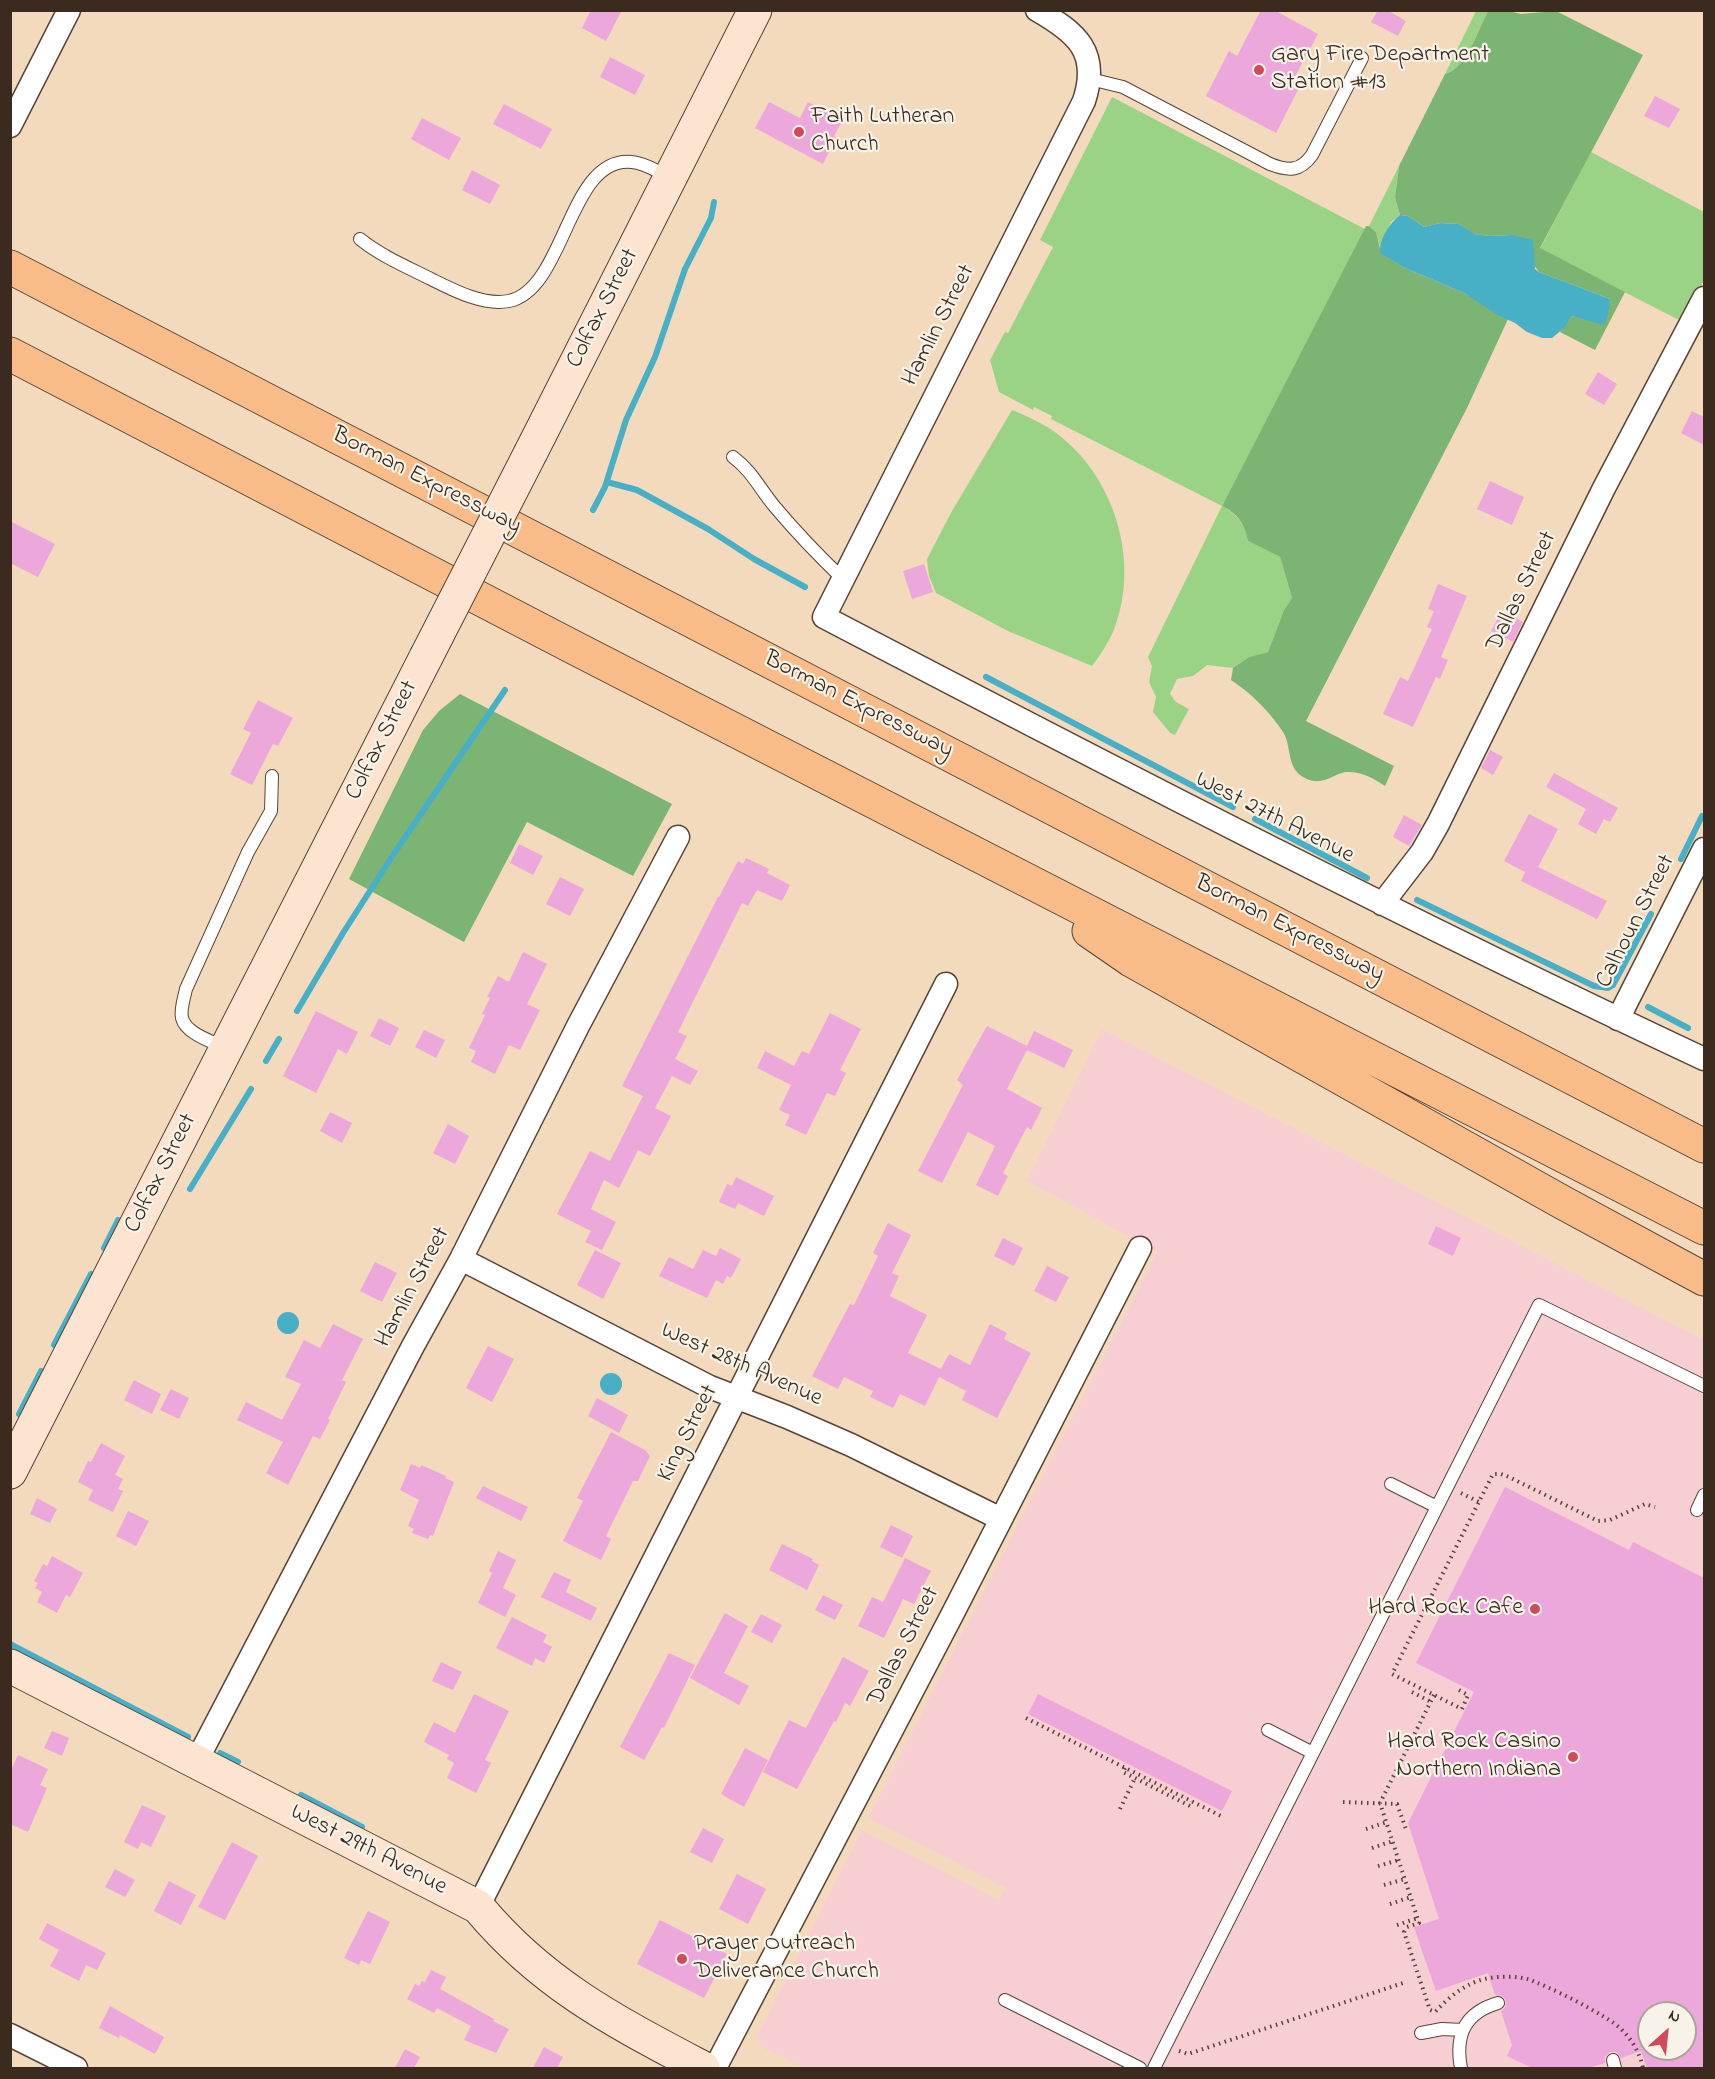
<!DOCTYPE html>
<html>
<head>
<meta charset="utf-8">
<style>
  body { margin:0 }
  #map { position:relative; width:1715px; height:2079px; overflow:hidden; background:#f4dabd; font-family:"Indie Flower",sans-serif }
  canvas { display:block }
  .frame { position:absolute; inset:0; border:12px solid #3b2a1e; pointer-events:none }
  .north { position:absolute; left:1637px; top:2001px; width:60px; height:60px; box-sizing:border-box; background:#f7f3e8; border:2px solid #aca397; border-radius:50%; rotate:27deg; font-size:16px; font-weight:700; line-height:24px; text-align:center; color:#3b2a1e }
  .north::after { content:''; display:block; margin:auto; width:21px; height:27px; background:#d1495b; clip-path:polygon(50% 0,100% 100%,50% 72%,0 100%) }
</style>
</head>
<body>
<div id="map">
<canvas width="1715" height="2079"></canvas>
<div class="frame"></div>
<div class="north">N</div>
</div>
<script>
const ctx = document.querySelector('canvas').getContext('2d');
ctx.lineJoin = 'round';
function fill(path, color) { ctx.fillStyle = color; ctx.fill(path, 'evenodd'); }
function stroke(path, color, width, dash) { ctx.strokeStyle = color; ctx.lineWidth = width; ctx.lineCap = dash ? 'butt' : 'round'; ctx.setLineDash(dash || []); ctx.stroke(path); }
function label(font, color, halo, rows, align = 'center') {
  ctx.font = font + ' "Indie Flower",sans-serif'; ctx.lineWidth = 4.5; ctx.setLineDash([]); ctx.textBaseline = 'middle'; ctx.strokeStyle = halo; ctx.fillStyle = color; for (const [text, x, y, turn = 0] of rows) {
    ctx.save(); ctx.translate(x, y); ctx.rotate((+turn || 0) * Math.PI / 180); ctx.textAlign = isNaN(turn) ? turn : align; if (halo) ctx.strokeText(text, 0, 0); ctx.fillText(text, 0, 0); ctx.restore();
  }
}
fill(new Path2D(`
  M 1102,1029 L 1704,1340 L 1704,2068 L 804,2068 L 761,2047 L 757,2036 L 862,1830 L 999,1900 L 1005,1888 L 868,1818 L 1157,1252 L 1027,1181 ZM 1649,2013 L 1685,2013 L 1685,2049 L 1649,2049 Z`), '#f7cfd3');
fill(new Path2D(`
  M 1476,11 L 1488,11 C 1478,30 1466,69 1445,74 Z
  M 1112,97 L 1365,229 L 1222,506 C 1238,516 1244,522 1248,541 L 1280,557 L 1292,598 L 1284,610 L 1268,652 L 1249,657 L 1233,668 L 1207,665 L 1193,676 L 1177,679 L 1170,694 L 1176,702 L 1189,709 L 1175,735 L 1170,733 L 1153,712 L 1156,697 L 1149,682 L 1152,666 L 1148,657 L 1222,506 L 1051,419 L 1052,416 L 1034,407 L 1033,410 L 999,392 L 990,360 L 1005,332 L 1008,333 L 1053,247 L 1040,240 Z
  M 1591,152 L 1704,212 L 1704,280 L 1683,322 L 1540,249 Z
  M 1399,166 L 1395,197 L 1400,215 L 1391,222 L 1380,247 L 1376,232 L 1369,226 Z
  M 1012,410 C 1025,415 1037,421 1049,428 C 1112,469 1141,557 1115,627 C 1109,642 1101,654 1092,666 L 1008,631 L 936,593 L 929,576 L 927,559 L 952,511 Z`), '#9bd386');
fill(new Path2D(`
  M 1488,11 L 1509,11 L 1521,14 L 1556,11 L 1643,55 L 1540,248 L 1625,292 L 1595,350 L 1560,332 L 1572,316 L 1592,320 L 1610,299 L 1539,272 L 1511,235 L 1490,236 L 1473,234 L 1459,224 L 1440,223 L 1424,227 L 1408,216 L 1400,215 L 1395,197 L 1399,166 L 1445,74 C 1466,69 1478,30 1488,11 Z
  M 1366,226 L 1369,226 L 1376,232 L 1381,253 L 1405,268 L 1464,293 L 1508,319 L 1467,408 L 1306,721 L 1394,766 L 1385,786 C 1373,778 1361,771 1346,772 C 1332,774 1322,788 1303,777 C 1286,767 1292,746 1283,732 C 1269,711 1252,694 1231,680 L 1233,668 L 1249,657 L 1268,652 L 1284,610 L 1292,598 L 1280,557 L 1248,541 C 1244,523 1239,515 1222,506 Z
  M 460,694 L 672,804 L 633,876 L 527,822 L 464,942 L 349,879 L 423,730 L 439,711 Z`), '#7cb573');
fill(new Path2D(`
  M 1400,215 L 1408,216 L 1424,227 L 1440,223 L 1459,224 L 1474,234 L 1490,236 L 1511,235 L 1533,240 L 1535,269 L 1539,272 L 1610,299 L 1608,315 L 1604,325 L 1572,316 L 1564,328 L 1552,338 L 1542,338 L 1527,332 L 1515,323 L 1498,315 L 1464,293 L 1405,268 L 1380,253 C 1379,239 1390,223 1400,215 Z
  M277 1323a11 11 0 1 1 22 0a11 11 0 1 1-22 0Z
  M600 1384a11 11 0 1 1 22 0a11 11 0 1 1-22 0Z`), '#47b0c6');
stroke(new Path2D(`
  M 607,482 L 637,490 L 708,529 L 754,559 L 805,587
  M 593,510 L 605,487 L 626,420 L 655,357 L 685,269 L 711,218 L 714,202
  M 986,677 L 1233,807
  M 1255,819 L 1367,878
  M 1681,859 L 1702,816
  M 1417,900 L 1594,986 L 1608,988 L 1613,985 L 1651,914
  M 1648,1007 L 1688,1028
  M 297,1011 L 343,933 L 393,855 L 505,690
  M 266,1061 L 279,1039
  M 190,1189 L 251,1089
  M 104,1248 L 118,1220
  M 54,1345 L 91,1274
  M 19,1414 L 41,1371
  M 10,1644 L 188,1737
  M 220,1753 L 238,1762
  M 301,1795 L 362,1827`), '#47b0c6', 6);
fill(new Path2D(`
  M 591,10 L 622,10 L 606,41 L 582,28 Z
  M 1261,10 L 1274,10 L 1318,34 L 1291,84 L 1299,88 L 1276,133 L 1206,96 L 1229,51 L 1237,56 Z
  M 1378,10 L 1387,10 L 1406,21 L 1398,36 L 1371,22 Z
  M 610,57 L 645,75 L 635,95 L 600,77 Z
  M 1655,96 L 1680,109 L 1669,128 L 1644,116 Z
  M 769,102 L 800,118 L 808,102 L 843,120 L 834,136 L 836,138 L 823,164 L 755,128 Z
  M 504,104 L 552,129 L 541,149 L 493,124 Z
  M 422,118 L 461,138 L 449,160 L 411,139 Z
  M 472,170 L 500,185 L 490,204 L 462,190 Z
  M 1598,372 L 1617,384 L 1604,405 L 1585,394 Z
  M 1692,411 L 1704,417 L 1704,445 L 1681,433 Z
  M 1490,481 L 1524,497 L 1512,525 L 1477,509 Z
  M 10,521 L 55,544 L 38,577 L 10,563 Z
  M 924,564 L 933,592 L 912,599 L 903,571 Z
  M 1438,584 L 1467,596 L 1441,657 L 1448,660 L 1440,679 L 1436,677 L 1413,727 L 1383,714 L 1400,677 L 1408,681 L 1432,629 L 1427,627 L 1434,611 L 1428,609 Z
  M 1502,611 L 1523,622 L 1513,642 L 1491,631 Z
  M 258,700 L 293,718 L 278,746 L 273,744 L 252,785 L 230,774 L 251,733 L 243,729 Z
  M 1490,750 L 1503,757 L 1493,775 L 1481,768 Z
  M 1554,773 L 1618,808 L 1610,822 L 1604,819 L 1596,834 L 1578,824 L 1586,809 L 1546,787 Z
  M 1529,814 L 1558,829 L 1538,867 L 1607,901 L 1597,919 L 1521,881 L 1525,872 L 1504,861 Z
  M 1404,815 L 1422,825 L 1409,846 L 1393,837 Z
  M 519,844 L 543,856 L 533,875 L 510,863 Z
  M 746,858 L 769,869 L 767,873 L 790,885 L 782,901 L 757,890 L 748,906 L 742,903 L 678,1032 L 687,1036 L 675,1059 L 698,1071 L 690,1085 L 672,1076 L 655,1108 L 671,1116 L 650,1156 L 638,1150 L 619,1188 L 604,1180 L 591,1209 L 616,1222 L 602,1250 L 585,1242 L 591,1231 L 557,1214 L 590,1151 L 610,1161 L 643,1096 L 622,1086 L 718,897 L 719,897 L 738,861 L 743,864 Z
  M 560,877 L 584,889 L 570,916 L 546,904 Z
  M 523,952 L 547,964 L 527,1004 L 540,1010 L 520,1050 L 509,1045 L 495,1074 L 471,1062 L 476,1051 L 469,1048 L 485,1015 L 482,1014 L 490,998 L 487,997 L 498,976 L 509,982 Z
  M 316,1011 L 358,1032 L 347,1054 L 338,1049 L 316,1093 L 283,1076 Z
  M 830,1013 L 861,1029 L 840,1070 L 846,1073 L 835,1096 L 827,1093 L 806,1135 L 785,1125 L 790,1115 L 779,1110 L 791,1085 L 757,1068 L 765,1051 L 794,1066 L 802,1051 L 809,1054 Z
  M 379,1018 L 399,1028 L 390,1046 L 370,1036 Z
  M 987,1026 L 1027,1046 L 1034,1031 L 1073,1050 L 1064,1068 L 1027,1050 L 1007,1089 L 1042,1108 L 1031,1130 L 1027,1127 L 1003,1173 L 1008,1176 L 998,1196 L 976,1185 L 995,1146 L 968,1132 L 942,1183 L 918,1171 L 963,1085 L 957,1080 Z
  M 424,1030 L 445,1040 L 436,1058 L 415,1047 Z
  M 330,1112 L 352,1123 L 342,1143 L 320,1131 Z
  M 448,1124 L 469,1136 L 455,1164 L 433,1153 Z
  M 736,1177 L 774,1196 L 764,1216 L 738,1203 L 735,1209 L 719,1202 L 727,1184 L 732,1186 Z
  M 888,1223 L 911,1235 L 892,1273 L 899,1276 L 890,1296 L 927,1315 L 908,1353 L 941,1369 L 949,1354 L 970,1365 L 990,1324 L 1007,1333 L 1004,1339 L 1031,1353 L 997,1418 L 962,1400 L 966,1391 L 939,1377 L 925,1406 L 900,1394 L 893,1408 L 870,1397 L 873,1391 L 844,1377 L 838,1389 L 812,1376 L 850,1304 L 854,1305 L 878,1256 L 873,1253 Z
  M 1436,1226 L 1461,1238 L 1453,1256 L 1428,1244 Z
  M 1003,1238 L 1023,1248 L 1014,1266 L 994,1256 Z
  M 720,1248 L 741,1259 L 731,1278 L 727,1276 L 723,1284 L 716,1280 L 707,1298 L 659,1276 L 669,1257 L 693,1269 L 703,1250 L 716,1256 Z
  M 595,1250 L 621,1263 L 603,1299 L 577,1285 Z
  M 375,1262 L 397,1273 L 382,1302 L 360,1291 Z
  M 1047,1266 L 1069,1277 L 1056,1302 L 1034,1291 Z
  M 333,1324 L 363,1339 L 342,1380 L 346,1382 L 328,1419 L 330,1420 L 320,1439 L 313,1436 L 288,1485 L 266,1473 L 283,1442 L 237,1420 L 246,1402 L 282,1420 L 301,1384 L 285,1377 L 304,1340 L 320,1348 Z
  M 488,1346 L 514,1359 L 492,1402 L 466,1388 Z
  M 134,1380 L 161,1394 L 152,1414 L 124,1400 Z
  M 171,1389 L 189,1398 L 179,1419 L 160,1410 Z
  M 597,1398 L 628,1415 L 619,1433 L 588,1416 Z
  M 611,1432 L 645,1450 L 650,1456 L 638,1481 L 633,1481 L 606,1536 L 611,1539 L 601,1560 L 563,1541 L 583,1501 L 577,1498 Z
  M 101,1443 L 125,1456 L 115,1475 L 123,1479 L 118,1489 L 123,1491 L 113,1512 L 88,1500 L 93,1490 L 78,1482 L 88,1461 L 91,1462 Z
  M 411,1464 L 420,1468 L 421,1465 L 446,1476 L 445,1478 L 454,1482 L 433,1536 L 430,1535 L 428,1539 L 412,1533 L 414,1529 L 408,1526 L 419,1500 L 400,1490 Z
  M 483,1486 L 528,1507 L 521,1521 L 476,1498 Z
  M 1505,1487 L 1629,1550 L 1633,1542 L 1704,1578 L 1704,2068 L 1647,2068 L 1641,2051 L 1621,2058 L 1616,2052 L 1610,2052 L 1605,2057 L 1605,2063 L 1588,2068 L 1532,2068 L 1507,2056 L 1512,2045 L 1501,2011 L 1505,2008 L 1506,2001 L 1503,1996 L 1495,1995 L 1488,1973 L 1436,1991 L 1422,1951 L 1414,1927 L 1439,1919 L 1408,1823 L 1474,1692 L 1416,1663 ZM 1649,2013 L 1685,2013 L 1685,2049 L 1648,2049 Z
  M 37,1498 L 57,1509 L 50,1523 L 30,1514 Z
  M 128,1511 L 149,1521 L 136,1546 L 116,1536 Z
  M 891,1525 L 913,1536 L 902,1558 L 880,1547 Z
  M 782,1544 L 813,1559 L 812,1561 L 819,1565 L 807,1590 L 769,1570 Z
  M 498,1551 L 516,1560 L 503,1588 L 516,1595 L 505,1617 L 478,1603 L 492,1573 L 489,1571 Z
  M 52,1556 L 83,1573 L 70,1597 L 66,1595 L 57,1613 L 37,1602 L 42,1592 L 35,1588 L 38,1583 L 34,1581 L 43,1564 L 47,1566 Z
  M 905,1558 L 931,1571 L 914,1604 L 903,1599 L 884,1638 L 858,1626 L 872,1597 L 883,1602 Z
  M 554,1572 L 571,1580 L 566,1592 L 597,1608 L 591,1621 L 541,1597 Z
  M 823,1595 L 843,1605 L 835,1620 L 815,1610 Z
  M 725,1613 L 748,1626 L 724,1673 L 749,1686 L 739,1705 L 690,1678 Z
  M 761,1614 L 782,1625 L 772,1643 L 751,1632 Z
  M 512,1617 L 547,1635 L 543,1642 L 552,1647 L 544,1663 L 535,1658 L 532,1666 L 496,1648 Z
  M 669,1653 L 695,1665 L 664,1728 L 662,1727 L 644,1760 L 620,1747 Z
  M 843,1657 L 869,1671 L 850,1706 L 845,1703 L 836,1722 L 834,1721 L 797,1789 L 763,1772 L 789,1720 L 806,1728 Z
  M 441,1662 L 462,1672 L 453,1690 L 432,1681 Z
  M 474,1694 L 509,1711 L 485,1760 L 491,1763 L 476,1793 L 447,1778 L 454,1763 L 447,1759 L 449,1755 L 424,1742 L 434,1722 L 455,1733 Z
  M 1038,1694 L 1232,1791 L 1222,1811 L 1028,1714 Z
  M 52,1731 L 69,1738 L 62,1756 L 44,1748 Z
  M 745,1748 L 768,1760 L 744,1807 L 721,1794 Z
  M 18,1755 L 48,1769 L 40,1785 L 47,1788 L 28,1832 L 10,1824 L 10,1772 Z
  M 142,1805 L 166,1816 L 151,1847 L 141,1842 L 138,1849 L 124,1842 Z
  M 703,1828 L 724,1839 L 712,1863 L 690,1852 Z
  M 232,1842 L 258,1856 L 225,1920 L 198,1907 Z
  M 115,1869 L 135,1880 L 125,1897 L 105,1887 Z
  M 737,1874 L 766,1889 L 748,1924 L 719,1909 Z
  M 169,1881 L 196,1895 L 181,1925 L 154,1911 Z
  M 368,1911 L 390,1922 L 370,1964 L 361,1960 L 359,1965 L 344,1958 Z
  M 660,1920 L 727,1954 L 704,1998 L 637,1964 Z
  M 47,1923 L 106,1953 L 97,1970 L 86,1965 L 79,1981 L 50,1966 L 59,1950 L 39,1939 Z
  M 431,1970 L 446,1977 L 440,1989 L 494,2019 L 493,2021 L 509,2029 L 496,2053 L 464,2040 L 471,2026 L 437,2008 L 434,2013 L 407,1999 L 415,1984 L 419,1986 L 422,1981 L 425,1982 Z
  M 110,2006 L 164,2037 L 155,2054 L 120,2035 L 119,2038 L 99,2028 Z
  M 544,2047 L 563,2057 L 557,2068 L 533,2068 Z
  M 405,2049 L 420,2057 L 414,2068 L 395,2068 Z`), '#eca7db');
const lane = new Path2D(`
  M 1090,79 L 1123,87 L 1270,164 C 1288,171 1300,172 1312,155 L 1362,58
  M 360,239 C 381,256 407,267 431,279 C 453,290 483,306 509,301 C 566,289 568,155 632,162 C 645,163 658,172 670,177
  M 733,457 C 753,472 759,488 775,507 C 796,532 819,556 843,579
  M 225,1048 C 212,1041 186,1034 182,1018 C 180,1010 184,998 186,989 L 248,852 L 271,811 L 272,776
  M 1391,1484 L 1437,1507
  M 1697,1510 L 1704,1495
  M 1268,1730 L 1313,1753
  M 1005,2000 L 1140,2068
  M 1421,2033 L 1442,2029 L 1463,2030
  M 1613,2060 L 1615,2068
  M 1154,2068 L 1539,1305 L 1704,1386
  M 1461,2068 C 1455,2036 1464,2013 1498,2003`);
const street = new Path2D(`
  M 1037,10 C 1077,33 1100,52 1084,101 L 824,617 C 1115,769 1407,920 1704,1059
  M 10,126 L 69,10
  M 1382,904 L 1422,852 L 1438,824 L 1604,488 L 1704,298
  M 1618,1019 L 1704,849
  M 461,1259 L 710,1387 L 787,1417 L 851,1445 L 1001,1519
  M 196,1762 L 413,1346 L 461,1259 L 578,1026 L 678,837
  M 478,1907 L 946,984
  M 10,2035 L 76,2068
  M 715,2068 L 952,1615 L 1140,1248`);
const secondary = new Path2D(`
  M 531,452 L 755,10
  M 10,1472 L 426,657
  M 10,1666 L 478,1907 C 543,1985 616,2022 703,2068`);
const highway = new Path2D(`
  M 10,267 L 1704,1146
  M 10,354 L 571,646 L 1704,1228
  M 1089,931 L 1131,960 L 1560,1201 L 1704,1279`);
stroke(lane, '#574436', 14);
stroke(street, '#574436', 25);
stroke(secondary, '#574436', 35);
stroke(highway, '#574436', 35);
stroke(new Path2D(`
  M 1461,1493 L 1479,1502
  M 1459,1690 L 1468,1695 L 1462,1709 L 1392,1674 L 1493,1474 L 1501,1474 L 1509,1477 L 1598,1521 L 1610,1520 L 1645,1504 L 1655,1507
  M 1412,1692 L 1431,1702
  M 1434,1695 L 1380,1803 L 1419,1923 L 1407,1927 L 1404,1932 L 1430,2010 L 1435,2012 C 1450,1996 1468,1981 1490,1978 C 1502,1976 1515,1976 1527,1979 C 1546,1985 1607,2015 1621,2029 C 1632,2040 1640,2053 1643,2068
  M 1026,1718 L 1223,1817
  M 1125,1768 L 1123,1772 L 1190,1806 L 1192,1802
  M 1343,1802 L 1397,1804 L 1407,1832
  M 1120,1809 L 1135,1778
  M 1366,1829 L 1387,1822
  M 1372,1848 L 1393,1841
  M 1378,1866 L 1399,1860
  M 1384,1885 L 1405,1879
  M 1390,1904 L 1411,1897
  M 1397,1925 L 1418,1918
  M 1179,2051 L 1188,2054 L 1403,1983`), '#574436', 4, [1.5, 4.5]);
stroke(lane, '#fff', 12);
stroke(street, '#fff', 22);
stroke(secondary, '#fde4d0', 33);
stroke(highway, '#f9bc89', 33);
const secondaryBridge = new Path2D(`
  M 426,657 L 531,452`);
stroke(secondaryBridge, '#574436', 35, []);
stroke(secondaryBridge, '#fde4d0', 33);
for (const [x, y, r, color] of [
  [1259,70,6,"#d1495b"],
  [799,132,6,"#d1495b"],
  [1535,1609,6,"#d1495b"],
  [1573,1757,6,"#d1495b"],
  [682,1959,6,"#d1495b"]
]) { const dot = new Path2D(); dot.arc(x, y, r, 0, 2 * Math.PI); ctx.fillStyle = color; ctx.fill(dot); stroke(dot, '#f7f3e8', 2); }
label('24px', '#3b2a1e', '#f7f3e8', [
  ["Gary Fire Department",1271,56],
  ["Station #13",1271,84],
  ["Faith Lutheran",811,118],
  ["Church",811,146],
  ["Hard Rock Cafe",1523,1609,"right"],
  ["Hard Rock Casino",1561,1743,"right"],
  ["Northern Indiana",1561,1771,"right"],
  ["Prayer Outreach",694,1945],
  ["Deliverance Church",694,1973]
], 'left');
label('24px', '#3b2a1e', '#f7f3e8', [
  ["Colfax Street",604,309,-63],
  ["Hamlin Street",940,326,-63],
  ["Borman Expressway",426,482,27],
  ["Dallas Street",1523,592,-64],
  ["Borman Expressway",858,706,27],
  ["Colfax Street",383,741,-63],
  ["West 27th Avenue",1274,819,27],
  ["Calhoun Street",1637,922,-63],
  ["Borman Expressway",1289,930,27],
  ["Colfax Street",162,1174,-63],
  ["Hamlin Street",414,1288,-62],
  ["West 28th Avenue",741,1366,24],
  ["King Street",689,1434,-63],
  ["Dallas Street",905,1647,-63],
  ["West 29th Avenue",368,1851,27]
]);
</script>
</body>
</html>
